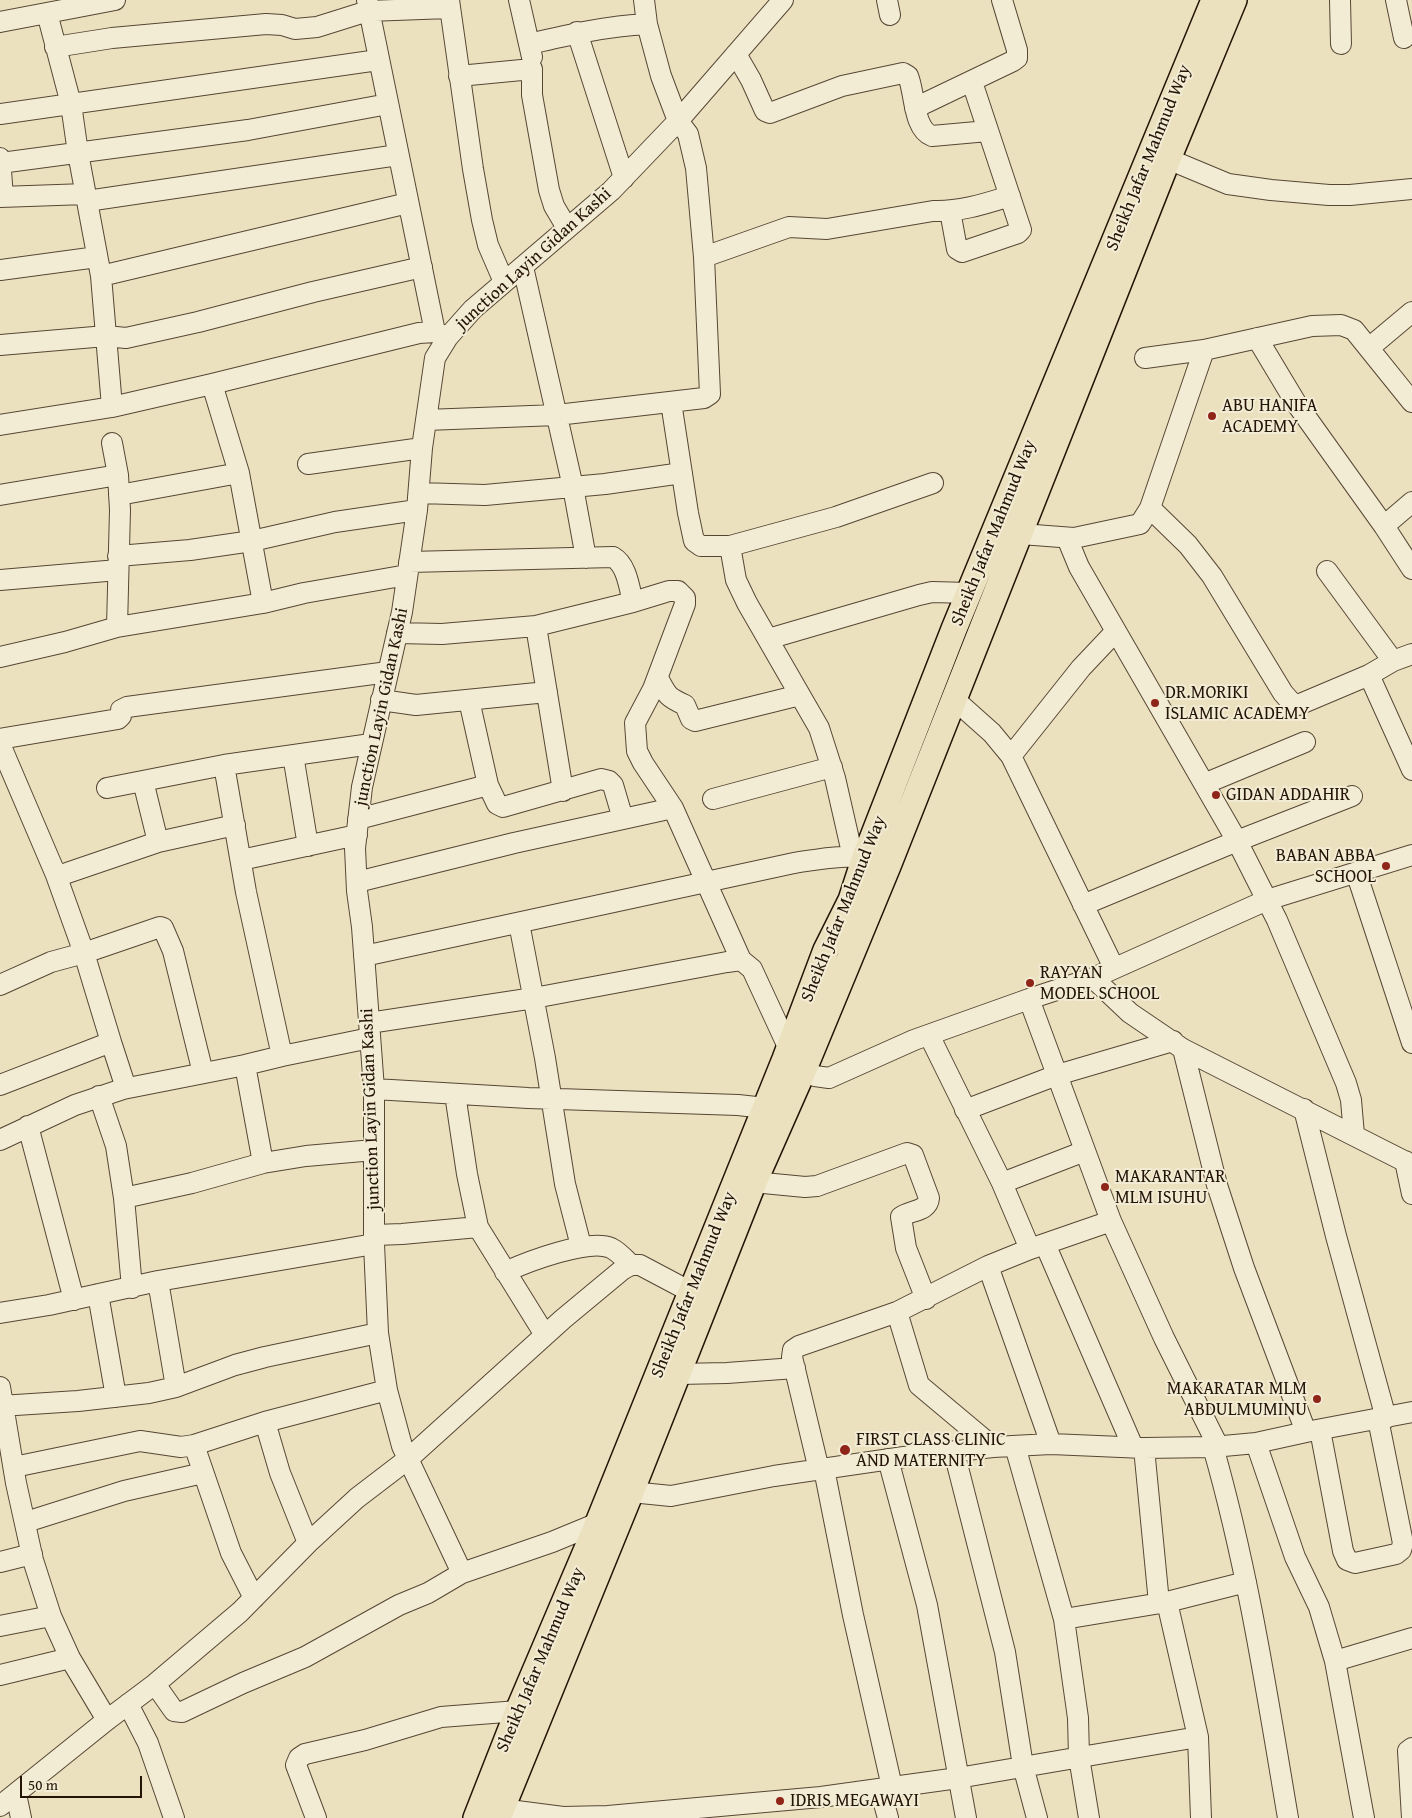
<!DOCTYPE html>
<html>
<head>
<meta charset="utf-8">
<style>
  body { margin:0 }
  #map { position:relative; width:1412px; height:1818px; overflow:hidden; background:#ece1bf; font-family:"Gentium Book Plus",serif }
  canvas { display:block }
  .scale { position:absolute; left:20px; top:1776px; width:122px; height:22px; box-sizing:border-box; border:2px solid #241406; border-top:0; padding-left:6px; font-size:15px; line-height:18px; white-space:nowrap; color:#241406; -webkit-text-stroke:4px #f3ecd5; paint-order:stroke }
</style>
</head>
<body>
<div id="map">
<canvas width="1412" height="1818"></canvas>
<div class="scale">50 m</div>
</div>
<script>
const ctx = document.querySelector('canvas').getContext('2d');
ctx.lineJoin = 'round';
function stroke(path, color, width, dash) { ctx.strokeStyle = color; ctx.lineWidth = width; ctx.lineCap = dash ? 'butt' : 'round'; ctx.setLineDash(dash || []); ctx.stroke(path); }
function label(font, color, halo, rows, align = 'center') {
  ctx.font = font + ' "Gentium Book Plus",serif'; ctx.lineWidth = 4; ctx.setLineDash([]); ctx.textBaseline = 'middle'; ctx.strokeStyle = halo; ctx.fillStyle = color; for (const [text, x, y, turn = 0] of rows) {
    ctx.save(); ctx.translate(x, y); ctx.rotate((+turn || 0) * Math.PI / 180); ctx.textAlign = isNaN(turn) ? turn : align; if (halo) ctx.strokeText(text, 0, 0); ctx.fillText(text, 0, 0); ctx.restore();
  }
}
const minor = new Path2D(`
  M 367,0 L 435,332
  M 449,0 L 473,169 L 482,220 L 488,245 L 504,282
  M 519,0 L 532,57
  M 887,0 L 890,15
  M 1340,0 L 1341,44
  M 1396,0 L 1404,38
  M 47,13 L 71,104 L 78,153 L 101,276 L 112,407
  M 0,22 L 115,0
  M 577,32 L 624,178
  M 529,44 C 568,35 607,26 647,24
  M 55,47 L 112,38 L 266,24 L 282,25 L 295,29 L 317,27 L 368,11 L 449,8
  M 736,54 L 751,80 L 765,111 L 770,113 L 842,86 L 903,73 L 908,76 C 915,92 913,129 932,136 L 988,131
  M 459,76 L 532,69 L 532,95 L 549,190 L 554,206 L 567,228
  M 915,108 L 1013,61 L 1017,58 L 1017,50 L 1002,0
  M 0,114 L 378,60
  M 0,158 L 3,197
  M 1168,159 L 1228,184 L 1271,190 L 1329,195 L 1350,195 L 1412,189
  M 0,163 L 248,130 L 388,104
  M 0,197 L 86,194
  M 87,201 L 398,155
  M 950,211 L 957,249 L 962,252 L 1018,233 L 1021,230 L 972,82
  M 704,257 L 789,227 L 827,229 L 933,211 C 960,212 984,204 1010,196
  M 523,267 L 573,487 L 586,558
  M 0,270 L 97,257
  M 101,276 L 408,203
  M 1257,338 L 1296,403 L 1384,526 L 1412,569
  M 0,345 L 106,336 L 126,338 L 198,322 L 313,292 L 422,267
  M 1369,348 L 1412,312
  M 1145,358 L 1204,350 L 1312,326 L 1341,325 L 1354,330 L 1412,402
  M 212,384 L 239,473 L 263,603
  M 671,402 L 688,513 L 694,541 L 701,546 L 730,546 L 836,517 L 933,483
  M 426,420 L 557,415 L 704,398 L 710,394 L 704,257 L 696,168 L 688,134 L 678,121 L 661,76 L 647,24 L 644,0
  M 0,425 L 112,407 L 212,384 L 419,333 L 435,332 L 448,337
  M 112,443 L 118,475 L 120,510 L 117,627
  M 308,464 L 422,448
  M 419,493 L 485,495 L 605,484 L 682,473
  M 0,495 L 118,475
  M 119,495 L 239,473
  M 1150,508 L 1188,545 L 1212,576 L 1283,693 L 1291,702 L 1298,705 L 1369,675 L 1393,661 L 1412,654
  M 1384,526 L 1412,502
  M 1021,534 L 1074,538 L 1140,524 L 1150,508 L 1204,350
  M 1067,538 L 1079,567 L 1237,841 L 1277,920 L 1346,1083 L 1351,1100 L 1354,1135
  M 730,546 L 736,580 L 747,603 L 819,728 L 835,778 L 853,857
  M 118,556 L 190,550 L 252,541 L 335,522 L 417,510
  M 409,562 L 613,557 C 627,565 629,587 633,602
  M 1327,571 L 1393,661
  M 0,580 L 118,570
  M 536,626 L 563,791
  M 397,633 L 442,634 L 536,626 L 633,602 L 669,591 L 678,591 L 685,598 L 685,604 L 653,689 L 635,723 L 637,751 L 643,763 L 673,808 L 741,960
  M 768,639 L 919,595 L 932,592 L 969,593
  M 0,657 L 65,642 L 117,627 L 263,603 L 304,593 L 407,575
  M 1369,675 L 1412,770
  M 658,678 C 667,695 667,697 685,705 L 691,719 L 695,721 L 800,695
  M 381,700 L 416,705 L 547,692
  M 469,700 L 488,785 L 497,804 L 503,807 L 601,779 L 609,781 L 613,785 L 623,819
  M 955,700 L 992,733 L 1011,756 L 1114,968
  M 0,739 L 118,719 L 121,716 L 121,710 L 127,707 L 388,672
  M 0,744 L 56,875 L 67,873 L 158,842 L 235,825
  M 293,755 L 308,846
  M 1011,756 L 1081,668 L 1115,632
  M 224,765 L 246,892 L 282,1056
  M 143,781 L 158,842
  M 1204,784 L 1305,742
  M 107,788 L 224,765 L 371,744
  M 713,799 L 832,767
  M 358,819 L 488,785
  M 241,860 L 357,835
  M 1356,872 L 1412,1043
  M 56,875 L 84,953 L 111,1042
  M 357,882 L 514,843 L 673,808
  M 1083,905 L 1237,841 L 1352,796
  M 519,923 L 545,1058 L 565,1184 L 581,1246
  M 364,956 L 794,863 C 821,859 850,852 877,862
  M 1093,978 L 1267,900 L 1412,855
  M 0,985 L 51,962 L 84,953 L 160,927 L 163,928 L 173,951 L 203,1073
  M 1029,999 L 1111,1221 L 1164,1338 L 1218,1446
  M 369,1023 L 534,998 L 727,962 L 741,960 L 752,969 L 789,1049
  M 929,1035 L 1002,1183 L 1030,1249
  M 1183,1049 L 1217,1185 L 1244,1268 L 1306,1432
  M 245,1065 L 263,1163
  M 804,1069 L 815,1076 L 829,1078 L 914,1040 L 1029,999 L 1093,978 L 1130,1013 L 1183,1049 L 1412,1165
  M 0,1085 L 111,1042 L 126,1088
  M 374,1089 L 528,1098 L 738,1105 L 765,1108
  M 455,1094 L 467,1174 L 478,1227 L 545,1335
  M 99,1096 L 116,1146 L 124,1198 L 132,1288
  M 1304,1109 L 1336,1236 L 1386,1418
  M 965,1110 L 1057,1075 L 1173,1041
  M 28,1126 L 74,1300
  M 0,1140 L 75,1105 L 123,1089 L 245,1065 L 282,1056 L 370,1038
  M 1405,1161 L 1412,1194
  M 753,1182 L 805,1187 L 817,1186 L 907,1153 L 913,1155 L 929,1198 C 928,1212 910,1210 901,1217 L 906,1248 L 926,1299
  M 1002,1183 L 1085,1151
  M 124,1198 L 192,1183 L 263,1163 L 306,1156 L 374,1150
  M 375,1235 L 402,1234 L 478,1227
  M 1045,1244 L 1133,1447
  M 988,1266 L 1051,1444
  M 505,1272 C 527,1262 589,1238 611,1248 C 619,1252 625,1259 631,1265
  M 158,1281 L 176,1387
  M 98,1294 L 116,1397
  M 897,1312 L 919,1385 L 993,1447
  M 0,1313 L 49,1305 L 158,1281 L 374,1244
  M 678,1374 L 727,1373 L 795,1368
  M 0,1387 L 16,1483 L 33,1560 L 51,1616 L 70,1658 L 107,1720
  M 0,1406 L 78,1401 L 149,1393 L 176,1387 L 235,1365 L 265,1357 L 378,1333
  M 265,1422 L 280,1473 L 308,1543
  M 1320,1430 L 1343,1551 L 1347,1560 L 1355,1563 L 1396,1554 L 1401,1550 L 1403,1543 L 1378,1419
  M 1256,1443 L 1295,1557 L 1319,1607 L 1335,1661 L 1364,1818
  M 194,1445 L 231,1553 L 254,1598
  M 1015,1446 L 1064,1619 L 1078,1718 L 1079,1757 L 1089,1818
  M 1213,1447 C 1248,1569 1267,1694 1288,1818
  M 1144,1448 L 1159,1603
  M 954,1452 L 1005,1652 L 1023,1766 L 1037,1818
  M 888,1459 L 927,1605 L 966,1818
  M 14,1467 L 140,1441 L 181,1447 L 194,1445 L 265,1422 L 387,1390
  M 824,1469 L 853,1615 L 892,1787
  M 819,1470 L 792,1357 L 793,1350 L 799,1346 L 897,1312 L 988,1266 L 1030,1249 L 1111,1221
  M 631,1492 L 671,1496 L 774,1476 L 904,1457 L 993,1447 L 1051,1444 L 1144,1448 L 1213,1447 L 1256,1443 L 1306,1432 L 1412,1412
  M 26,1522 L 124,1491 L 203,1473
  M 0,1562 L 32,1554
  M 462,1573 L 402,1446 L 387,1390 L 378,1333 L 374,1244 L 374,1089 L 362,927 L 357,891 L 355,848 L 362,787 L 402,612 L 417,510 L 422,448 L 435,358 L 448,337 L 473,309 L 611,191 L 678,121 L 783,0
  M 1167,1602 L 1198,1737 L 1201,1818
  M 1064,1619 L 1167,1602 L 1246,1582
  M 0,1626 L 51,1616
  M 1335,1661 L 1412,1638
  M 0,1675 L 70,1658
  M 155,1684 L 174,1711 L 182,1712 L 243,1683 L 305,1657 L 399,1605 L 428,1593 L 462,1573 L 552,1542 L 598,1523
  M 128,1704 L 148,1743 L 174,1818
  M 880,1789 L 888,1818
  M 16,1794 L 21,1818
  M 0,1806 L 107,1720 L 155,1684 L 240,1612 L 308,1543 L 357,1498 L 408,1459 L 563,1319 L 622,1270 L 631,1265 L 640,1265 L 691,1292
  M 501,1809 L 563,1817 L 608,1816 L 821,1797 L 958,1778 L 1198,1737
  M 316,1818 L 296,1765 L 299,1758 L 305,1754 L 365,1740 L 441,1717 L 518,1711
  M 1412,1818 L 1408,1751 L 1412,1748`);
const major = new Path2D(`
  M 476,1818 L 518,1711 L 598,1523 L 785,1059 L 826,950 L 851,900 L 865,857 L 954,629 L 1214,0
  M 498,1818 L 631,1492 L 751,1189 L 804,1069 L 888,866 L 1168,159 L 1234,0`);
stroke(minor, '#564734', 22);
stroke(major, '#241406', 28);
stroke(minor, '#f3ecd5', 20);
stroke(major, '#ece1bf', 25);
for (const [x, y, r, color] of [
  [1212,416,5,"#8f2418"],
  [1155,703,5,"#8f2418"],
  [1216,795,5,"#8f2418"],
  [1386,866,5,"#8f2418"],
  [1030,983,5,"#8f2418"],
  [1105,1187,5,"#8f2418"],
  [1317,1399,5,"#8f2418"],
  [845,1450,6,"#8f2418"],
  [780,1801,5,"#8f2418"]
]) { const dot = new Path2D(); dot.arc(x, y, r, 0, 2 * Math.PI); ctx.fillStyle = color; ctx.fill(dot); stroke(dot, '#f3ecd5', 2); }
label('18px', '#241406', '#f3ecd5', [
  ["Sheikh Jafar Mahmud Way",1149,158,-68],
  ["junction Layin Gidan Kashi",534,259,-42],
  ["Sheikh Jafar Mahmud Way",994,533,-68],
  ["junction Layin Gidan Kashi",382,707,-78],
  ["Sheikh Jafar Mahmud Way",844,909,-68],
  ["junction Layin Gidan Kashi",371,1109,-92],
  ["Sheikh Jafar Mahmud Way",694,1285,-68],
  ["Sheikh Jafar Mahmud Way",541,1660,-67]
]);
label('18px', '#241406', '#f3ecd5', [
  ["ABU HANIFA",1222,406],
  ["ACADEMY",1222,427],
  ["DR.MORIKI",1165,693],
  ["ISLAMIC ACADEMY",1165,714],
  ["GIDAN ADDAHIR",1226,795],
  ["BABAN ABBA",1376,856,"right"],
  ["SCHOOL",1376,877,"right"],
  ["RAYYAN",1040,973],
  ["MODEL SCHOOL",1040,994],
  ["MAKARANTAR",1115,1177],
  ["MLM ISUHU",1115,1198],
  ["MAKARATAR MLM",1307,1389,"right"],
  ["ABDULMUMINU",1307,1410,"right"],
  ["FIRST CLASS CLINIC",856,1440],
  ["AND MATERNITY",856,1461],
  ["IDRIS MEGAWAYI",790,1801]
], 'left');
</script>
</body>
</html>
